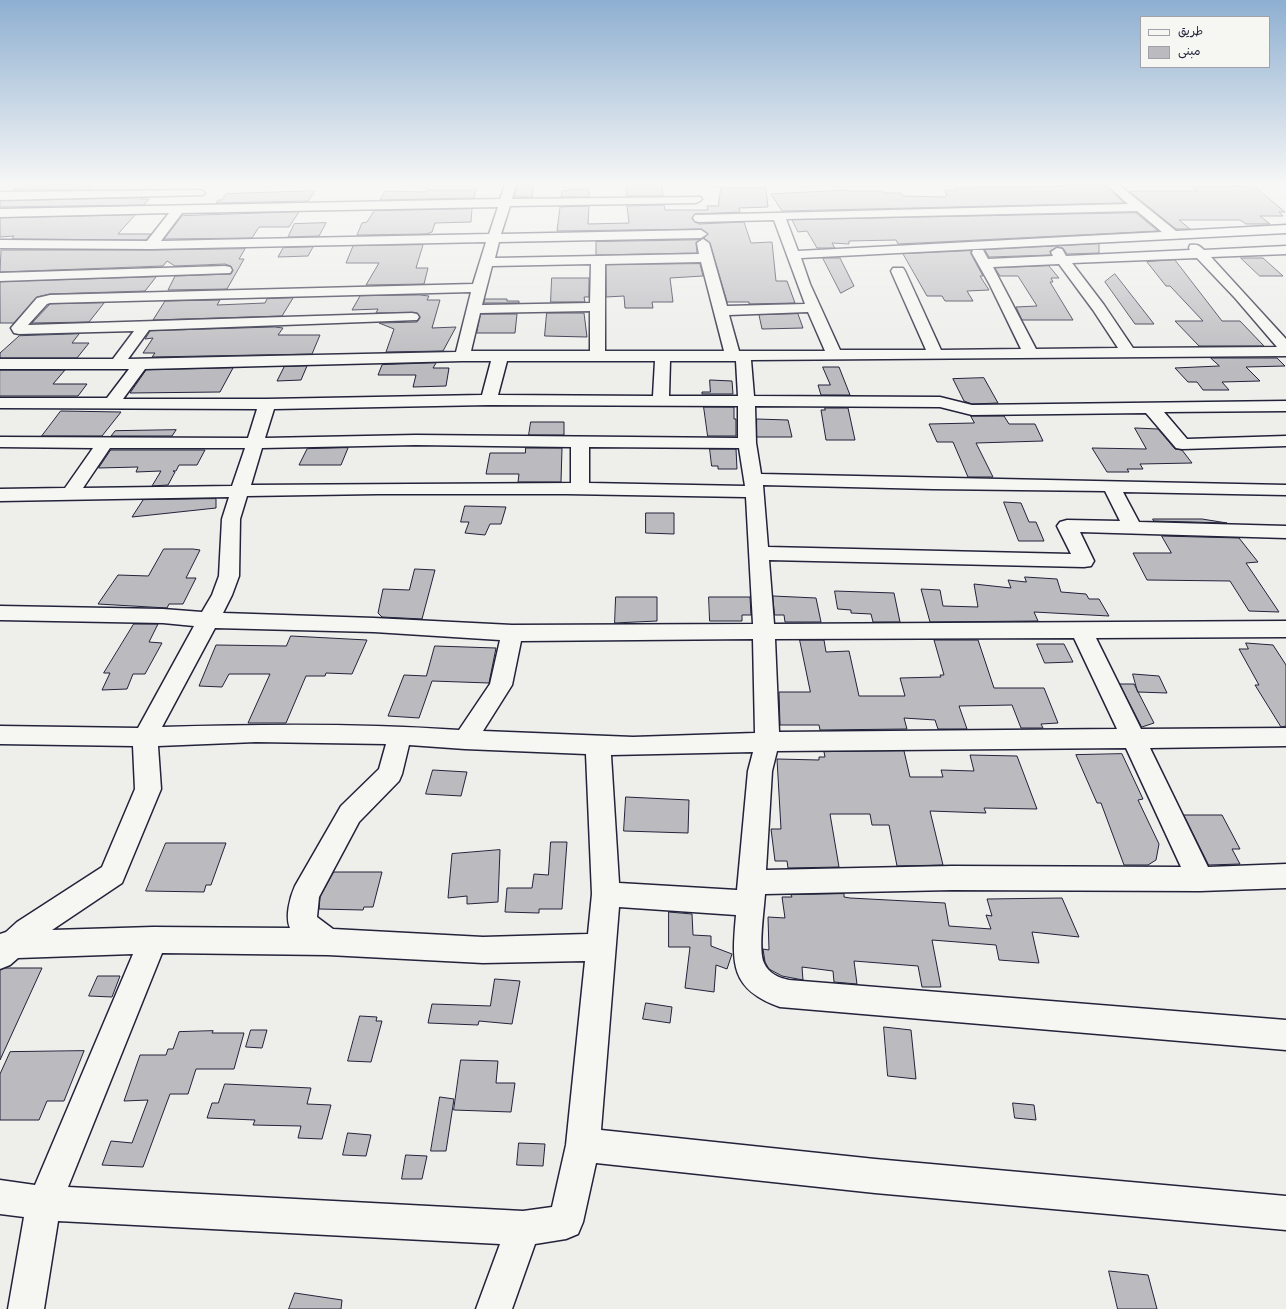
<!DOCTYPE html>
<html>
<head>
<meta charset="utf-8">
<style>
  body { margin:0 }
  #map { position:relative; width:1286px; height:1309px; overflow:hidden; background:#eeeeeb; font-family:"Indie Flower","Playpen Sans Arabic",sans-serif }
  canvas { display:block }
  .legend { position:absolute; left:1140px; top:16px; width:130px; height:52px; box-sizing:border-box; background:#f6f6f2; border:1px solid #a1a1a9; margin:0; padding:5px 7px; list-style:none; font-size:12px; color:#22223b }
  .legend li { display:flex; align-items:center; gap:8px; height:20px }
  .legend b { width:20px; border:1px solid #a1a1a9 }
</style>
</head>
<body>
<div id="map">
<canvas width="1286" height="1309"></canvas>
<ul class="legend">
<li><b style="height:5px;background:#f6f6f2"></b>طريق</li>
<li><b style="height:11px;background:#bbbbbf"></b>مبنى</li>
</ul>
</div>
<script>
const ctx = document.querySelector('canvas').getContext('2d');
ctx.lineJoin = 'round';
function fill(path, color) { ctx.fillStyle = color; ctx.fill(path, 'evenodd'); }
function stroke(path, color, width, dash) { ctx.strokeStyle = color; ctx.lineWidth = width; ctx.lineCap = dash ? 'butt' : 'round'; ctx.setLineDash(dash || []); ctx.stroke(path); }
const building = new Path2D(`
  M 20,185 L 94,185 L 89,190 L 14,190 Z
  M 517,185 L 534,185 L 532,197 L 514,197 Z
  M 626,185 L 662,185 L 663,196 L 627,196 Z
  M 1070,185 L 1106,185 L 1124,203 L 782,211 L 771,194 L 846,190 L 846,191 L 883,191 L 884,193 L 901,193 L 903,196 L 945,197 L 947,195 L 944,190 L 956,190 L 955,188 L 1071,186 Z
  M 1254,186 L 1285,212 L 1279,212 L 1283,216 L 1260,216 L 1270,224 L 1246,224 L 1240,220 L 1179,220 L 1190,229 L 1176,229 L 1129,191 L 1198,191 L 1193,187 Z
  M 721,188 L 766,188 L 768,207 L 739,208 L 740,212 L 695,214 L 692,219 L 695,222 L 699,224 L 744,222 L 751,243 L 772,242 L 776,281 L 787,281 L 795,303 L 749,304 L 749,302 L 727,302 L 710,243 L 704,238 L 708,234 L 702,229 L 557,231 L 560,207 L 589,206 L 588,224 L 629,223 L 627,206 L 664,205 L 665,210 L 708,210 L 707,206 L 718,206 Z
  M 589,189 L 589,197 L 561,197 L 562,191 Z
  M 427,190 L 476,190 L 474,198 L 380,200 L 385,191 L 426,192 Z
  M 315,191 L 308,201 L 216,203 L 218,200 L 222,200 L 226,194 Z
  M 142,198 L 141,199 L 149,199 L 144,205 L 0,207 L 0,201 Z
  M 472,209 L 471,222 L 435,223 L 432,232 L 426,234 L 357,235 L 362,223 L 367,222 L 374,211 Z
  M 299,212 L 289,227 L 259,227 L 252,238 L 164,239 L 182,216 Z
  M 1136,213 L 1158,231 L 898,244 L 896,240 L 849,241 L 849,244 L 832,243 L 835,248 L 817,248 L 807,231 L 798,232 L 792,220 Z
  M 135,215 L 118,234 L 151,234 L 146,240 L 12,239 L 14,236 L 0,237 L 0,218 Z
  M 326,223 L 319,236 L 288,237 L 294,224 Z
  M 700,240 L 696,243 L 697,253 L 596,255 L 596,242 Z
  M 1099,244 L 1099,253 L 1067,254 L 1063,248 L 1057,247 L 1050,251 L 1051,255 L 989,257 L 985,250 Z
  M 423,245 L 416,268 L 428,268 L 424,284 L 366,285 L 379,263 L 346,263 L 353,246 Z
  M 313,247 L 308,256 L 278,257 L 283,248 Z
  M 245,249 L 239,259 L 244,259 L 227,289 L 168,290 L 175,276 L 231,274 L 233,271 L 231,266 L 225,264 L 175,266 L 167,261 L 163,266 L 0,272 L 1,250 L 151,250 Z
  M 971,251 L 971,254 L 983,276 L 980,276 L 989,290 L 967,291 L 973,301 L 945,301 L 942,296 L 927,296 L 903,254 Z
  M 823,258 L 840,258 L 854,286 L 841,293 Z
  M 1241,258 L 1263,258 L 1283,276 L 1260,276 Z
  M 1175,260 L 1222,321 L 1240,321 L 1264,346 L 1199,346 L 1175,321 L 1203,321 L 1170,286 L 1166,286 L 1147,262 Z
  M 700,264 L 703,276 L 670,278 L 673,302 L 652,302 L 653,308 L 625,308 L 624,296 L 606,297 L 606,265 Z
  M 1049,266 L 1059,278 L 1051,278 L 1053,282 L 1050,282 L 1073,320 L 1022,320 L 1016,307 L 1037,306 L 1018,276 L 1000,276 L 995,268 Z
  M 1115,274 L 1154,324 L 1135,324 L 1105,282 Z
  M 156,277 L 145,291 L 50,294 L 37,297 L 14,323 L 0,323 L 0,282 Z
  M 552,278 L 589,278 L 589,297 L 584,297 L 585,302 L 551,302 Z
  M 420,295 L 429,296 L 427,300 L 440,300 L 432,328 L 456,327 L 443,351 L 386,352 L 394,329 L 379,323 L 417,322 L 420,318 L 417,313 L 376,313 L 378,309 L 352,310 L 360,296 Z
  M 293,298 L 282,316 L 153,320 L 165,301 L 220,300 L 217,305 L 265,303 L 267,299 Z
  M 485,299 L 507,299 L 507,301 L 519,301 L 519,303 L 484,303 Z
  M 104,303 L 89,322 L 32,323 L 50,304 Z
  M 547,313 L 584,313 L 587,337 L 545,336 Z
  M 481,314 L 517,314 L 515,333 L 477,333 Z
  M 798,314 L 803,328 L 762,329 L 759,315 Z
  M 275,327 L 283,328 L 278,335 L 320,335 L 312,354 L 152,357 L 155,353 L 143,353 L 153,338 L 145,339 L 150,331 Z
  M 79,334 L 72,343 L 89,343 L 77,358 L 0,358 L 0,353 L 19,336 Z
  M 1211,358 L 1277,358 L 1285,366 L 1246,367 L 1260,381 L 1222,382 L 1229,390 L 1203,390 L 1197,382 L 1188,382 L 1175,368 L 1219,366 Z
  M 436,363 L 433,368 L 449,368 L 446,386 L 413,387 L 416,375 L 378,375 L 382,365 Z
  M 307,366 L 301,380 L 277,381 L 284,367 Z
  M 823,367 L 839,367 L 850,395 L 821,395 L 818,385 L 830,385 Z
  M 233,368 L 220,392 L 130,393 L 146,370 Z
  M 0,370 L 65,370 L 53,384 L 87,384 L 78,396 L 0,396 Z
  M 984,378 L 998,403 L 972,404 L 964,401 L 953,379 Z
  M 710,380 L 732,381 L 733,394 L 702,394 L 702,392 L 710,392 Z
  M 704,407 L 734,407 L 734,419 L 736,419 L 736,436 L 708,436 Z
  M 825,408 L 848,408 L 855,440 L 826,440 L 821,410 L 825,410 Z
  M 61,411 L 121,412 L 102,436 L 42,436 Z
  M 971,416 L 1004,416 L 1009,424 L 1035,424 L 1043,441 L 976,443 L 993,477 L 968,477 L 953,442 L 937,442 L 929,424 L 974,423 Z
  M 757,419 L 788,420 L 792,437 L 757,437 Z
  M 531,422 L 564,422 L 564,435 L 529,435 Z
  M 1135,428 L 1158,429 L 1175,449 L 1182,450 L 1192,463 L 1140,464 L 1143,469 L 1127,469 L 1129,472 L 1107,472 L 1092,448 L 1146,449 Z
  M 176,430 L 172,436 L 111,436 L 115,431 Z
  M 348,448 L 341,465 L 299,465 L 307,449 Z
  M 526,448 L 562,448 L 561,482 L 518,482 L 519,474 L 486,474 L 490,453 L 525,453 Z
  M 710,449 L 736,449 L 737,469 L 718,469 L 718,466 L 712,466 Z
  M 111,450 L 205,450 L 197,465 L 179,465 L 176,471 L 173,471 L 175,472 L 168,485 L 152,486 L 161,471 L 136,472 L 138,467 L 99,468 Z
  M 216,499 L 216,508 L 132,517 L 143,500 Z
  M 1004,502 L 1021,503 L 1029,522 L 1036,522 L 1044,541 L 1019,541 Z
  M 465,506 L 506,507 L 501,524 L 490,524 L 485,535 L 465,533 L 469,522 L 461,522 Z
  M 646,513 L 674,513 L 674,534 L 646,533 Z
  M 1153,519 L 1202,519 L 1227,523 L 1154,521 Z
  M 1162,536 L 1239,538 L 1258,562 L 1246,563 L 1279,612 L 1249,611 L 1230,581 L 1147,580 L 1133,553 L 1171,553 Z
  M 164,549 L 193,549 L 200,550 L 186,578 L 196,578 L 183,604 L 169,604 L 167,608 L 98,604 L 118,575 L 148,576 Z
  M 415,569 L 435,570 L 422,619 L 382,617 L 378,613 L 383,589 L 409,590 Z
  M 1025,577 L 1057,579 L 1061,592 L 1086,594 L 1089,599 L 1099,599 L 1109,616 L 1034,612 L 1038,621 L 930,622 L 921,589 L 940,590 L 943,606 L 978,607 L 974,584 L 1011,588 L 1008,580 L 1026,582 Z
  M 835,591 L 894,593 L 900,622 L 873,622 L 871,614 L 851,613 L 851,610 L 838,609 Z
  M 773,596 L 816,598 L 821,622 L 785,622 L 784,615 L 775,615 Z
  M 616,597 L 657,597 L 657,621 L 615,623 Z
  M 709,597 L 750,597 L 751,615 L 742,615 L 742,621 L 710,621 Z
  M 134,624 L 158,624 L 149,642 L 162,643 L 145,674 L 133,674 L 127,689 L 102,690 L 110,673 L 104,673 Z
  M 291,636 L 367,640 L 352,674 L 326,673 L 325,676 L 306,676 L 286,723 L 248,723 L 270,674 L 229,674 L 222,687 L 199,686 L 216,645 L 286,646 Z
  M 800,640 L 824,640 L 826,652 L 849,651 L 859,696 L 905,696 L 900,678 L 941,677 L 940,675 L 944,675 L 934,640 L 978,640 L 994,688 L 1044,688 L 1058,723 L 1041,724 L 1043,728 L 1021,728 L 1012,705 L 959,706 L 967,729 L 938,729 L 935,720 L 904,718 L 907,729 L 820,730 L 819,725 L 780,725 L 779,692 L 810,692 Z
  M 1246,643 L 1273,645 L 1286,665 L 1286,726 L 1281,727 L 1255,685 L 1259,685 L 1239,649 L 1248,649 Z
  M 1037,644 L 1064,644 L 1073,662 L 1045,663 Z
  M 435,646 L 496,648 L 489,683 L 432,681 L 419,718 L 388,716 L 404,675 L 426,676 Z
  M 1133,674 L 1159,676 L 1167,693 L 1138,692 Z
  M 1120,684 L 1134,684 L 1154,723 L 1142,727 Z
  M 904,751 L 910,777 L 943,777 L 941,770 L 974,771 L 970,755 L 1017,756 L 1037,809 L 984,808 L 986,813 L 930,811 L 943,865 L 897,866 L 889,825 L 872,825 L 870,814 L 830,814 L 839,867 L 788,868 L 787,861 L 775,861 L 771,829 L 781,829 L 777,759 L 819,760 L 819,757 L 825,757 L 824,752 Z
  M 1122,754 L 1143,799 L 1138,800 L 1159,844 L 1156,860 L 1148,865 L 1124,865 L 1101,803 L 1097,803 L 1076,755 Z
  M 433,770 L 467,772 L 461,796 L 426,794 Z
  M 626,797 L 689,800 L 688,833 L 624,831 Z
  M 1184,815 L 1222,815 L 1240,849 L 1232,849 L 1240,864 L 1209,865 Z
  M 551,842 L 567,842 L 562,909 L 539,909 L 539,913 L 505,912 L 507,888 L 532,888 L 534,874 L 548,875 Z
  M 166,843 L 226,843 L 211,885 L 206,885 L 204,892 L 146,891 Z
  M 500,850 L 498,902 L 467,904 L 467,896 L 448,898 L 452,854 Z
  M 334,872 L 382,872 L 373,907 L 364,907 L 363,910 L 319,909 L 320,897 Z
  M 844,894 L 844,897 L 850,898 L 945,903 L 949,926 L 991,929 L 986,915 L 992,916 L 987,899 L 1062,898 L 1079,937 L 1032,932 L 1039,963 L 999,960 L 996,945 L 932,940 L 941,987 L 922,987 L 918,966 L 854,961 L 857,984 L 834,982 L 833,971 L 802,967 L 803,980 L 782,976 L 769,969 L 765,962 L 763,949 L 769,950 L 768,917 L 785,918 L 782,897 L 792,897 L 791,895 Z
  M 669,912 L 692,914 L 693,935 L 711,936 L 711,946 L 732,954 L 727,969 L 716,965 L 714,992 L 685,988 L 690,947 L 669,947 Z
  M 5,968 L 42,968 L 0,1060 L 0,970 Z
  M 98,976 L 120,976 L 112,997 L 89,996 Z
  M 495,979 L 520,981 L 512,1024 L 479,1021 L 478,1025 L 428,1023 L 432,1004 L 490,1006 Z
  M 646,1003 L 672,1007 L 670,1023 L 643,1019 Z
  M 360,1016 L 377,1017 L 376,1021 L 382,1021 L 371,1062 L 348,1061 Z
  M 884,1027 L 911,1030 L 916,1079 L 888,1076 Z
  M 251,1030 L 267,1030 L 262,1048 L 246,1047 Z
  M 213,1031 L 212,1033 L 244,1033 L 234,1069 L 196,1069 L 188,1094 L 170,1094 L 143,1167 L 102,1165 L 111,1141 L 132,1143 L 148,1100 L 124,1101 L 140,1055 L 166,1055 L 168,1049 L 173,1049 L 179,1032 Z
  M 84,1051 L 64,1101 L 47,1101 L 39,1120 L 0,1120 L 0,1074 L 10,1052 Z
  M 461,1060 L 498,1061 L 496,1083 L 515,1083 L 511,1112 L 454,1110 Z
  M 225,1084 L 311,1088 L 307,1104 L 331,1105 L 322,1139 L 298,1138 L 301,1126 L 253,1125 L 255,1120 L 207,1118 L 212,1103 L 218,1103 Z
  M 440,1097 L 454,1099 L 446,1151 L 431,1151 Z
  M 1013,1103 L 1034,1105 L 1036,1120 L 1015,1118 Z
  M 348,1133 L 371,1135 L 366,1156 L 343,1155 Z
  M 519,1143 L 545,1144 L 543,1166 L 517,1165 Z
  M 406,1155 L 427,1156 L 422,1179 L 402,1179 Z
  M 1109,1271 L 1148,1275 L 1157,1309 L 1118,1309 Z
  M 295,1293 L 342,1300 L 341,1309 L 289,1309 Z`);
fill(building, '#bbbbbf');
stroke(building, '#22223b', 1);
const minor = new Path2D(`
  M 505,185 L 516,185 L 512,199 L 700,197 L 702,199 L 700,201 L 696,203 L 510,206 L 501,234 L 701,230 L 707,234 L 701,238 L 499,242 L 495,258 L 699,254 L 697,243 L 703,239 L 709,243 L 727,306 L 805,304 L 774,220 L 699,222 L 695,221 L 693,218 L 695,215 L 1128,204 L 1107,185 L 1119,185 L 1176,231 L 1286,225 L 1286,233 L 801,258 L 810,284 L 840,350 L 926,350 L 891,271 L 893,268 L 903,268 L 905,271 L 941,350 L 1021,349 L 990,285 L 972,253 L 973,250 L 983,250 L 988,259 L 1053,256 L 1051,252 L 1057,248 L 1062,249 L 1066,256 L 1190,250 L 1189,248 L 1190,245 C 1197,244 1199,245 1204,250 L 1286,246 L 1286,254 L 1211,257 L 1286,339 L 1286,356 L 751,360 L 754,396 L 940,397 L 972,405 L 1286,401 L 1286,411 L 1164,412 L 1187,439 L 1286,436 L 1286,446 L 1182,449 L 1176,448 L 1146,413 L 972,415 L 940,407 L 755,406 L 756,443 L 761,474 L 1286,485 L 1286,495 L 1123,492 L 1139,522 L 1286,526 L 1286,538 L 1080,532 L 1094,561 L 1091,566 L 1084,567 L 769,560 L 774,624 L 1286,621 L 1286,637 L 1096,638 L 1141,729 L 1286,728 L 1286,746 L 1150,748 L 1208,867 L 1286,864 L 1286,888 L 1200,891 L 952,890 L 765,894 C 764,910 758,950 764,963 C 768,973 779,978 789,980 L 1286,1020 L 1286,1050 L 780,1007 C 729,989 732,962 736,915 L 619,907 L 601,1130 L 875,1159 L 1286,1196 L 1286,1230 L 875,1193 L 596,1163 L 583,1222 L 578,1234 L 566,1239 L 535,1244 L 512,1309 L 476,1309 L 500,1244 L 58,1221 L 44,1309 L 8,1309 L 24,1217 L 0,1214 L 0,1180 L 35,1185 L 133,954 L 18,958 L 10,965 L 0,969 L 0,934 L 6,932 L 17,922 L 102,867 L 135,789 L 133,746 L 0,744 L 0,726 L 138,728 L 194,626 L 163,623 L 0,620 L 0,606 L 163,609 L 202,612 L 212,595 L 219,576 L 222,519 L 229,497 L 0,501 L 0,489 L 65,488 L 93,448 L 0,447 L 0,437 L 248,438 L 257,409 L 0,408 L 0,398 L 107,398 L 129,369 L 0,369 L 0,359 L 113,359 L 134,331 L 19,334 L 14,333 L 11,328 L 37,298 L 50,295 L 473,284 L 486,242 L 151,249 L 0,248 L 0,240 L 147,241 L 169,213 L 0,217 L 0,209 L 500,199 ZM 498,207 L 489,234 L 161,241 L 182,213 ZM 1137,211 L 1162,232 L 798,251 L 786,219 ZM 1197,258 L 1235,298 L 1277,347 L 1133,348 L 1104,305 L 1072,263 ZM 701,262 L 724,351 L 605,351 L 605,264 ZM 591,264 L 590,303 L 482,305 L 492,266 ZM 1059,264 L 1093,310 L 1118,348 L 1036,349 L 993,267 ZM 471,292 L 456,352 L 128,359 L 149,330 L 417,320 L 419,317 L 417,314 L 412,313 L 28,325 L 47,304 L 50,303 ZM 590,311 L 590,351 L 471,351 L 480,313 ZM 808,312 L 825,351 L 739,351 L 729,315 ZM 462,361 L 491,361 L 482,395 L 267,399 L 123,399 L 145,369 ZM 507,361 L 655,361 L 653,396 L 498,395 ZM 670,361 L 736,361 L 738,396 L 669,396 ZM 489,405 L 738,406 L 738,438 L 416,435 L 265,438 L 274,409 ZM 416,445 L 571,447 L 571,483 L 251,485 L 262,448 ZM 589,447 L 739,448 L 745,486 L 589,483 ZM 110,448 L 245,448 L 232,486 L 83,488 ZM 763,485 L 933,489 L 1105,491 L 1120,521 L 1067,520 L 1060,522 L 1057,526 L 1071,554 L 768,547 ZM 378,494 L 566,494 L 746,497 L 753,624 L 512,625 L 374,618 L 223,613 L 232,595 L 239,576 L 240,519 L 247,496 ZM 215,628 L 374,632 L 500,640 L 490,684 L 459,730 C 360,723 261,724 162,727 ZM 1074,638 L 1117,729 L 779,732 L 775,639 ZM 753,639 L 755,733 L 633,737 L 483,731 L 512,685 L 521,641 ZM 256,742 L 386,744 L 379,769 L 341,806 L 295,886 C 290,897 285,917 290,928 L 153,927 L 52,930 L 122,883 L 161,789 L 158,746 ZM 409,745 L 465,749 L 586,754 L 592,894 L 588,934 L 483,937 L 333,929 L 317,917 L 319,897 L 359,822 L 399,781 L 402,774 ZM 1126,748 L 1181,867 L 952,866 L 766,870 L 772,771 L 777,751 ZM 753,752 L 748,771 L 737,890 L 619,883 L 611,755 ZM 162,953 L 328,955 L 483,963 L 585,961 L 566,1145 L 552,1207 L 523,1211 L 68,1187 Z
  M 199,190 L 203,191 L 205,193 L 203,195 L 0,200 L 0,192 Z
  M 225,266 L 230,267 L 232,270 L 230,273 L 0,281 L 0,273 Z`);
stroke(minor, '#22223b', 3);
fill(minor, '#f6f6f2');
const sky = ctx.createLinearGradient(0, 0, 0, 368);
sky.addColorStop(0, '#8eafd1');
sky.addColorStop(0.5, '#f7f7f6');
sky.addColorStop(1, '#f7f7f600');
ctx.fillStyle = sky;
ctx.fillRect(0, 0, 1286, 368);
</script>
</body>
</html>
